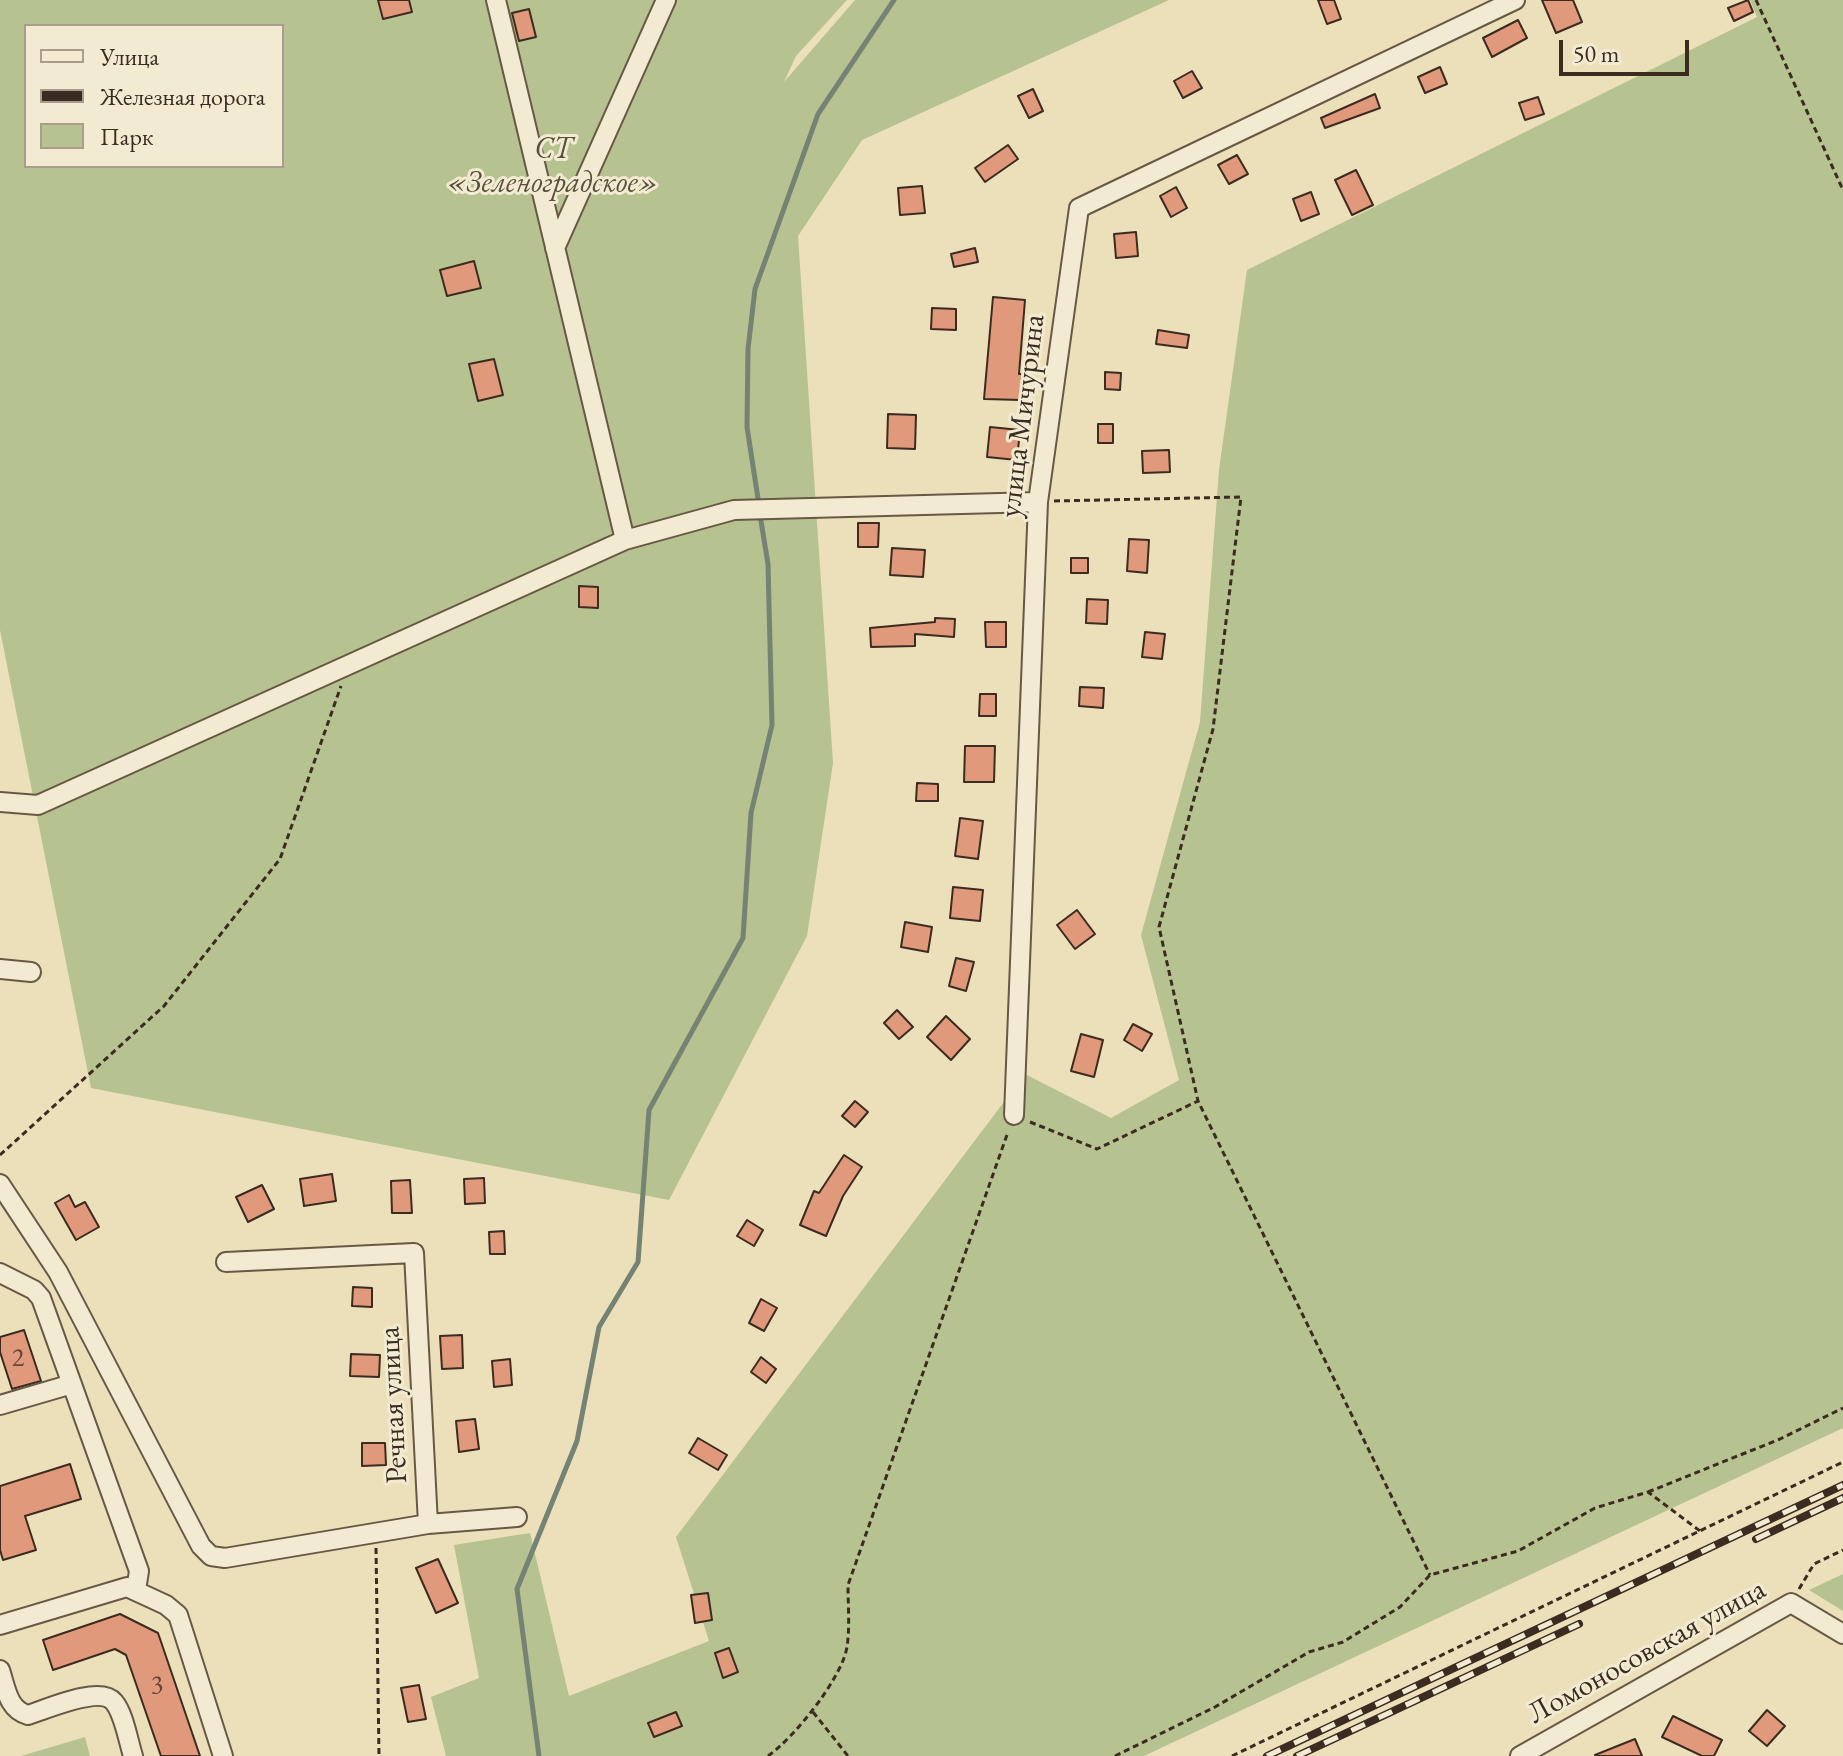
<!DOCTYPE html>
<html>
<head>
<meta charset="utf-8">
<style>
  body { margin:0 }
  #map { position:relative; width:1843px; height:1756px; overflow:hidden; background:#ebe0b9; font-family:"EB Garamond",serif }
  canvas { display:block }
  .legend { position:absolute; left:24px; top:24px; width:260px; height:144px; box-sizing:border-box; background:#f2ebd2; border:2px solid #a99e8b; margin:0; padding:10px 14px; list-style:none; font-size:24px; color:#3c2b20 }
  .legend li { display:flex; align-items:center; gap:16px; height:40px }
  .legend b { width:40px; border:2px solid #a99e8b }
  .scale { position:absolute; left:1559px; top:40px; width:130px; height:36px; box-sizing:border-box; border:4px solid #3c2b20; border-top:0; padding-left:10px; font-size:24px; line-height:28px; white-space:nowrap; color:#3c2b20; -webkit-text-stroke:6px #f2ebd2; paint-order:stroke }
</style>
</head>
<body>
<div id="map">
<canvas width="1843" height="1756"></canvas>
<ul class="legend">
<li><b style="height:10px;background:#f2ebd2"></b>Улица</li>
<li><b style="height:10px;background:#3c2b20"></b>Железная дорога</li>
<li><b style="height:22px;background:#b6c290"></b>Парк</li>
</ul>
<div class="scale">50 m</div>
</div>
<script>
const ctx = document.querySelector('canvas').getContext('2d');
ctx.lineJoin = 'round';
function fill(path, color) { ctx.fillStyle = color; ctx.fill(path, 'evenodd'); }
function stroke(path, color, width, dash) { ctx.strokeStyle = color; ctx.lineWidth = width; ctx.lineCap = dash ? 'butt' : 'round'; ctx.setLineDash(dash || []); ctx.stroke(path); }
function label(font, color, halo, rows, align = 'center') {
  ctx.font = font + ' "EB Garamond",serif'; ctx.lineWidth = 6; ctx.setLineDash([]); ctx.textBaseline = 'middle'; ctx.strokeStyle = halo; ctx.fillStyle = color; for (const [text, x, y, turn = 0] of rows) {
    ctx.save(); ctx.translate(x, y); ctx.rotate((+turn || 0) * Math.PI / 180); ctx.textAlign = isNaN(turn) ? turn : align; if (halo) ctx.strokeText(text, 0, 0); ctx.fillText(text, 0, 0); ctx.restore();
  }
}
fill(new Path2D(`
  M 0,0 L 847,0 L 796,56 L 784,82 L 855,0 L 1169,0 L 862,140 L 798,236 L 833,763 L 807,936 L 669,1200 L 91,1088 L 0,630 ZM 26,26 L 282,26 L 282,166 L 26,166 Z
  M 1750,0 L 1843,0 L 1843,1428 L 1144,1756 L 446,1756 L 431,1697 L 479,1678 L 454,1545 L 530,1533 L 569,1696 L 709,1641 L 676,1537 L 1025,1074 L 1111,1118 L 1179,1080 L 1141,935 L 1200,722 L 1219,470 L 1247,270 L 1757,17 Z
  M 1843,1574 L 1843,1611 L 1809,1590 Z
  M 85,1737 L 90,1756 L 21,1756 Z`), '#b6c290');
stroke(new Path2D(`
  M 759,505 L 747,427 L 748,349 L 755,289 L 818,114 L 894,0
  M 539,1756 L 517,1589 L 577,1441 L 599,1327 L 638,1262 L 649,1110 L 743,938 L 751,813 L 772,725 L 768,564 L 760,515`), '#748374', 5);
const building = new Path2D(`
  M 378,0 L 409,0 L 412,12 L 383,19 Z
  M 1318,0 L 1334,0 L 1341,19 L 1327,24 Z
  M 1542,0 L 1573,0 L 1582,22 L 1556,33 Z
  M 1748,0 L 1753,12 L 1734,21 L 1728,8 Z
  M 529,9 L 536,37 L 519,41 L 512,13 Z
  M 1518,20 L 1527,38 L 1492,57 L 1483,38 Z
  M 1440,67 L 1447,84 L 1425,93 L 1418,77 Z
  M 1192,71 L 1202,88 L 1183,98 L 1174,81 Z
  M 1033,89 L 1043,111 L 1029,118 L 1018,96 Z
  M 1375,94 L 1380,108 L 1325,128 L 1321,118 Z
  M 1538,97 L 1544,114 L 1525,120 L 1519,103 Z
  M 1008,145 L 1018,159 L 985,182 L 975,168 Z
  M 1237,155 L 1248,174 L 1229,184 L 1218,165 Z
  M 1356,170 L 1373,205 L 1352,215 L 1335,180 Z
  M 922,186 L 925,213 L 900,215 L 898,188 Z
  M 1176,187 L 1187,208 L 1171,217 L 1160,196 Z
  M 1311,192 L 1319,214 L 1301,221 L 1293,199 Z
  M 1136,232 L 1138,256 L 1116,258 L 1114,234 Z
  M 975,248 L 978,262 L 954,267 L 951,254 Z
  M 474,261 L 481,288 L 447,296 L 440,270 Z
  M 993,297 L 1025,300 L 1019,374 L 1022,374 L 1021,400 L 984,399 Z
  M 932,308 L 956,309 L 956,330 L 931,329 Z
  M 1158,330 L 1189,335 L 1187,348 L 1156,344 Z
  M 494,359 L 503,395 L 478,401 L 469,364 Z
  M 1105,372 L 1121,373 L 1120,390 L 1105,389 Z
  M 888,414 L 916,415 L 915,449 L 887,448 Z
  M 1098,424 L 1113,424 L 1113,443 L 1098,443 Z
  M 990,427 L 1020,430 L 1017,460 L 987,457 Z
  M 1169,450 L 1170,472 L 1143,473 L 1142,451 Z
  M 858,523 L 879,523 L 878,547 L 858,547 Z
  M 1129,539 L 1149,540 L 1147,573 L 1127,571 Z
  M 892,548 L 925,550 L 923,577 L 890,575 Z
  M 1071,558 L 1088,558 L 1088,573 L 1071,573 Z
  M 579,586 L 598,587 L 598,608 L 579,607 Z
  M 1087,599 L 1108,600 L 1107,624 L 1086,623 Z
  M 935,618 L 955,619 L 954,637 L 915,634 L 915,646 L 871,647 L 870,628 L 935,622 Z
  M 985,622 L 1006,622 L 1006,647 L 986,647 Z
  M 1145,632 L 1165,634 L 1162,659 L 1142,657 Z
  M 1080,687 L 1104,688 L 1103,708 L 1079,706 Z
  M 980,694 L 996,694 L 996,716 L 979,716 Z
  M 965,746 L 995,746 L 994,782 L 964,782 Z
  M 917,783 L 938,784 L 938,801 L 916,801 Z
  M 960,818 L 983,821 L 978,859 L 955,856 Z
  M 953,887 L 983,890 L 980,921 L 950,918 Z
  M 1077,910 L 1095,934 L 1075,949 L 1057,925 Z
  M 905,922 L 932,927 L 928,952 L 901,947 Z
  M 956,958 L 974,962 L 966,991 L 949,986 Z
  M 897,1010 L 913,1027 L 899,1039 L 884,1023 Z
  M 946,1016 L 970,1039 L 951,1060 L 927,1037 Z
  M 1133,1024 L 1152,1034 L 1142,1051 L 1124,1040 Z
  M 1081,1034 L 1103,1040 L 1094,1077 L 1071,1071 Z
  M 855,1101 L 868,1112 L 855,1127 L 842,1116 Z
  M 844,1155 L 862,1167 L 843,1196 L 826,1236 L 800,1225 L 814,1191 L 819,1193 Z
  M 332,1174 L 336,1201 L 304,1206 L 300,1179 Z
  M 484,1178 L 485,1203 L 465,1204 L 464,1179 Z
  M 410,1180 L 412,1213 L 392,1213 L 391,1181 Z
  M 262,1185 L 274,1209 L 248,1222 L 236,1197 Z
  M 69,1195 L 75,1207 L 85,1202 L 99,1227 L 76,1240 L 55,1203 Z
  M 747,1220 L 763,1230 L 754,1246 L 737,1236 Z
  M 504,1231 L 505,1254 L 490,1254 L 489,1232 Z
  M 353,1287 L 372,1288 L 372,1307 L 352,1306 Z
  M 761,1299 L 777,1308 L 764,1331 L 749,1323 Z
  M 24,1330 L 41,1381 L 12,1389 L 0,1352 L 0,1337 Z
  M 462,1335 L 463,1368 L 442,1369 L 440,1336 Z
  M 351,1354 L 380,1355 L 379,1377 L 350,1376 Z
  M 761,1357 L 776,1369 L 766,1383 L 751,1372 Z
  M 510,1359 L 512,1385 L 494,1387 L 492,1361 Z
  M 475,1419 L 479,1449 L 459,1452 L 456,1421 Z
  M 698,1438 L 727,1455 L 718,1470 L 689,1453 Z
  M 362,1443 L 385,1443 L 386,1465 L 362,1466 Z
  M 70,1464 L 81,1499 L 25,1516 L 36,1550 L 3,1560 L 0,1550 L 0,1486 Z
  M 438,1559 L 458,1603 L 436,1613 L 416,1568 Z
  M 708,1593 L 712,1620 L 695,1623 L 691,1595 Z
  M 120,1614 L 158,1633 L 200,1756 L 161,1756 L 126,1655 L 115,1649 L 53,1670 L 43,1640 Z
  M 729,1648 L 738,1672 L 723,1678 L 715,1653 Z
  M 419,1685 L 426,1719 L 408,1722 L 401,1688 Z
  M 1767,1710 L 1785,1726 L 1767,1746 L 1749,1731 Z
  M 676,1712 L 682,1726 L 654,1737 L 648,1723 Z
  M 1673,1716 L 1722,1740 L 1714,1756 L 1702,1756 L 1662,1737 Z
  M 1635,1739 L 1642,1756 L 1595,1756 L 1595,1755 Z`);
fill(building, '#e1997b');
stroke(building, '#3c2b20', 2);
const minor = new Path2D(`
  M 496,0 L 625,540
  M 555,248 L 666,0
  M 0,802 L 38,805 L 625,540 L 734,510 L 1038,502
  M 0,969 L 31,972
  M 1014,1115 L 1038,502 L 1079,208 L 1515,0
  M 0,1184 L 58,1272 L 201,1546 L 211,1556 L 225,1558 L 428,1524 L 414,1253 L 226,1262
  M 0,1273 L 34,1290 L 41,1298 L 139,1571 L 136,1590
  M 0,1405 L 72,1384
  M 428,1524 L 517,1517
  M 0,1625 L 127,1587 L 166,1605 L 178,1615 L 223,1756
  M 0,1670 C 6,1688 8,1710 28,1715 C 47,1709 100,1685 114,1702 C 124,1714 128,1740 133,1756
  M 1520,1756 L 1791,1603 L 1843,1634`);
stroke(minor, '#685846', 22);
stroke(new Path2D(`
  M 1756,0 L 1843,190
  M 1054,501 L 1241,497 L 1213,729 L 1159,927 L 1198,1101 L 1430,1575
  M 1030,1122 L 1097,1149 L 1198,1101
  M 0,1155 L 164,1006 L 280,859 L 341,686
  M 1648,1492 L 1780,1439 L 1843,1408
  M 376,1548 L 379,1756
  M 1799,1589 L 1814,1564 L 1843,1550
  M 813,1712 L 848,1756
  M 768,1756 C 794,1738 842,1678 847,1647 C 850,1627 848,1605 848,1585 L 1008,1132
  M 1115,1756 L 1215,1707 L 1309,1652 L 1343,1642 L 1400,1607 L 1430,1575 L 1518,1551 L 1595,1508 L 1648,1492 L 1700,1531
  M 1232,1756 L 1843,1462`), '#3c2b20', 3, [6, 4]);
stroke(minor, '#f2ebd2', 18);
const rail = new Path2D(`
  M 1756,1539 L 1843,1498
  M 1267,1756 L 1843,1485
  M 1297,1756 L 1579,1624`);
stroke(rail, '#3c2b20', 8);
stroke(rail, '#f2ebd2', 5, [15]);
label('26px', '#654637', null, [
  ["2",18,1359],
  ["3",157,1686]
]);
label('italic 30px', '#5a513c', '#f2ebd2', [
  ["СТ",553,150],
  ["«Зеленоградское»",553,184]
]);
label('30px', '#3c2b20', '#f2ebd2', [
  ["улица Мичурина",1023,416,-83],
  ["Речная улица",394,1405,-93],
  ["Ломоносовская улица",1647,1652,-29]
]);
</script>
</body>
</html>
